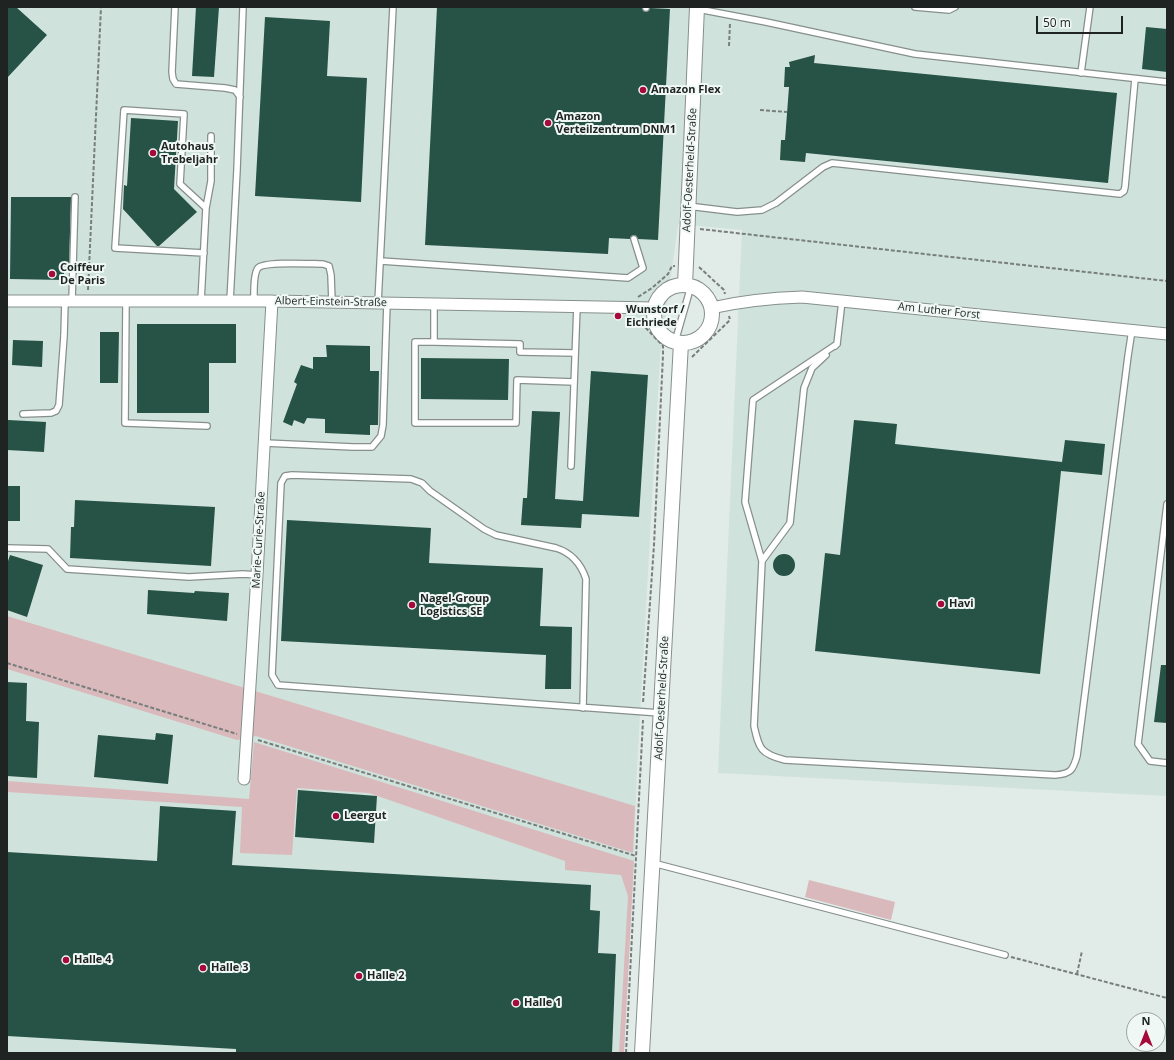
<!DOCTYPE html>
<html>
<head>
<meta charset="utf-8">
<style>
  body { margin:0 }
  #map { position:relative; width:1174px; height:1060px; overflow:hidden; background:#e1ebe8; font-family:"Open Sans",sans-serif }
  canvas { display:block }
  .frame { position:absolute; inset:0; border:8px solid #1f2322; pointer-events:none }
  .north { position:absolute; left:1126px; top:1012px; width:40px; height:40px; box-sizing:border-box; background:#eff8f5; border:1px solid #9ca3a1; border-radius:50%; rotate:0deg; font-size:11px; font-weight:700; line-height:16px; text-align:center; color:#1f2322 }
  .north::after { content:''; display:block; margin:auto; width:14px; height:18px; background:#a50a3a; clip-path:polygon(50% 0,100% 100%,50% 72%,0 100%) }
  .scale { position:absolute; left:1036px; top:16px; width:87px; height:18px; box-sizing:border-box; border:2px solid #1f2322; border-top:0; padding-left:5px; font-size:12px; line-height:14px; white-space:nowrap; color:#1f2322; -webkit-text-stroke:3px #eff8f5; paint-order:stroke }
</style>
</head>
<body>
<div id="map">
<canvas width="1174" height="1060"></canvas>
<div class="frame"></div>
<div class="north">N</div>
<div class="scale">50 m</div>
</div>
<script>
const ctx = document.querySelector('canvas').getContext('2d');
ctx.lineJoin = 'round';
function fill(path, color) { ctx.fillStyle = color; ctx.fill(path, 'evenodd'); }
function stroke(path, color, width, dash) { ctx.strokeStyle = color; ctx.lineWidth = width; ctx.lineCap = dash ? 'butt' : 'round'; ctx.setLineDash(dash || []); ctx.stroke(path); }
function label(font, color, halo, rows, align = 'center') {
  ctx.font = font + ' "Open Sans",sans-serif'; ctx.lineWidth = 4; ctx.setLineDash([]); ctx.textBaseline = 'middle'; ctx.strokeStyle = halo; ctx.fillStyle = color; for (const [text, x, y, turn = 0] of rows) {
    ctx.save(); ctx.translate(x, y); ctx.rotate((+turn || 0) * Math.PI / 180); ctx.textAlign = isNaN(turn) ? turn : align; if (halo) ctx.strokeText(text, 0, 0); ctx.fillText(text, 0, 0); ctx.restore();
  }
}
fill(new Path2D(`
  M 7,7 L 1167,7 L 1167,796 L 718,773 L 742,230 L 678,224 L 660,357 L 637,769 L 634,861 L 624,1053 L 7,1053 Z`), '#d0e2dc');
fill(new Path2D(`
  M 7,616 L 635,806 L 633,853 L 256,736 L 237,740 L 7,669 Z
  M 254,742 L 634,861 L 624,1053 L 619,1053 L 628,896 L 621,875 L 565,870 L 565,861 L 369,793 L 297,788 L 292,855 L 240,853 L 242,807 L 7,792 L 7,781 L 249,799 Z
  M 809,880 L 895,902 L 891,920 L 805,897 Z`), '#dab9bc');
fill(new Path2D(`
  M 7,7 L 16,7 L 47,35 L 7,78 Z
  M 196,7 L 219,7 L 214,77 L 192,76 Z
  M 437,7 L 642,7 L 643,10 L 646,12 L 648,11 L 650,8 L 670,9 L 658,240 L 638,239 L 635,235 L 631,236 L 630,239 L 609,238 L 608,254 L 425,245 Z
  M 265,17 L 330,21 L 327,76 L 367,78 L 361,202 L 255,196 Z
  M 1146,27 L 1167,29 L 1167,72 L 1142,69 Z
  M 815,55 L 814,63 L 1117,93 L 1108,183 L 806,153 L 805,162 L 780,160 L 781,140 L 785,140 L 789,87 L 784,87 L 785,67 L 790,67 L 789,62 Z
  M 131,118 L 178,121 L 174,189 L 197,212 L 159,246 L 157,246 L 123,209 L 124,185 L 127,186 Z
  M 11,197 L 71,197 L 69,267 L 64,267 L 64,280 L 10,279 Z
  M 137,324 L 236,324 L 236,363 L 209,363 L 209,413 L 137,413 Z
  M 100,332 L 119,332 L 118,383 L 100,383 Z
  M 13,340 L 43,341 L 42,367 L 12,365 Z
  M 326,345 L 370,346 L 370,371 L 379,371 L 378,425 L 370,425 L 370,435 L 325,433 L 325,419 L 307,418 L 304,424 L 294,420 L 292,426 L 283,422 L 297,384 L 294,382 L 301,365 L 313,369 L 313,357 L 327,357 Z
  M 421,358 L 509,359 L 508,400 L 421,399 Z
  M 591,371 L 648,375 L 639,517 L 582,514 L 581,528 L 521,525 L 523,498 L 527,498 L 532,411 L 560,412 L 555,499 L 583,501 Z
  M 8,420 L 46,422 L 44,452 L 7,450 Z
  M 854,420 L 897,424 L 895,444 L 1062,462 L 1065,440 L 1105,444 L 1102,475 L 1061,471 L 1040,674 L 815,651 L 825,553 L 840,555 Z
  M 7,486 L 20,486 L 20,521 L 7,521 Z
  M 75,500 L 215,507 L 211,566 L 70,558 L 71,527 L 74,527 Z
  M 287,520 L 431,528 L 429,563 L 543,568 L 540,626 L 572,627 L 571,689 L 545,689 L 546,655 L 281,641 Z
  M773 565a11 11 0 1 1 22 0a11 11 0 1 1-22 0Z
  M 10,555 L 43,565 L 27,617 L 7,610 L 7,564 Z
  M 148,590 L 194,593 L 195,591 L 229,593 L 227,621 L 147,614 Z
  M 1161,665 L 1167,665 L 1167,723 L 1154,722 Z
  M 7,682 L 27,683 L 26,721 L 39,722 L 37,778 L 7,776 Z
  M 156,733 L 173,735 L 168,784 L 94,777 L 98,735 L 155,740 Z
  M 298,790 L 377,796 L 374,843 L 295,837 Z
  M 160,806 L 236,811 L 232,865 L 591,885 L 590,910 L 600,911 L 598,953 L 616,954 L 612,1053 L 236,1053 L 236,1049 L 7,1036 L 7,852 L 157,861 Z`), '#275246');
const service = new Path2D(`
  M 175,7 L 172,72 L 173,79 L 176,84 L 225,88 L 235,90 L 240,97
  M 915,7 L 949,10 L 955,7
  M 646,8 L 646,7
  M 698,9 L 766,22 L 915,54 L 1167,82
  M 1081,73 L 1090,7
  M 688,206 L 737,212 L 762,210 L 776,203 L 823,167 L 832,163 L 1120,194 L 1124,191 L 1125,187 L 1135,79
  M 206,208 L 211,181 L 211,136
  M 381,261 L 628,278 L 643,268 L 634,239
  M 72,301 L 75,197
  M 126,301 L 125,423 L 207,426
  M 201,301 L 206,208 L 180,184 L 184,114 L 124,110 L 115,248 L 204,253
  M 230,301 L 237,170 L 243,7
  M 254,301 C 254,293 253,274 258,268 C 264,261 313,264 323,264 L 329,266 L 331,275 L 332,302
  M 378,303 L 393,7
  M 434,304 L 434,342 L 415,342 L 415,423 L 516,423 L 517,380 L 574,382
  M 434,342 L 520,344 L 520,352 L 575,353
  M 675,342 L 691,286
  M 837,344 L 753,400 L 745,502 L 762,561 L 754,726 C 759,749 761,754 785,760 L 1055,775 C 1071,774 1073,770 1077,756 L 1128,356 L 1132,330
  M 835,346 L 837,344 L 842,301
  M 23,414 L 51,413 L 56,411 L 59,405 L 64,336 L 65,301
  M 265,443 L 353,447 L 372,447 L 381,436 L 383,425 L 387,303
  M 571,466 L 577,306
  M 1167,504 L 1138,744 L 1150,761 L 1167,763
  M 7,548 L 48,549 L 67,569 L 189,577 L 243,574 L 257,575
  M 762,561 L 790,523 L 804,388 L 812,368 L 826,355
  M 583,708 L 586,579 C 581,564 572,553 556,548 L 496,535 L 484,529 L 430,491 L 422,483 L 411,479 L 292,475 L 285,476 L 281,483 L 272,675 L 278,685 L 660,713
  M 653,863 L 1005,955`);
const minor = new Path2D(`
  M 7,301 L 272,301 L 654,308
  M 711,308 C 742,301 771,298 802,297 L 1167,334
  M 244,779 L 257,575 L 272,301`);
const tertiary = new Path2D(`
  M 685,285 L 697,7
  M654 314a29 29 0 1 1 58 0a29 29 0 1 1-58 0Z
  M 642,1053 L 681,343`);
stroke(service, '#868f8c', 8);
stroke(minor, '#868f8c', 13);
stroke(tertiary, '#868f8c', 16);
stroke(new Path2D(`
  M 729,46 L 730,23
  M 760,110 L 787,112
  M 700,229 L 1167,281
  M 699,267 L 724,290 L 725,294
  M 88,290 L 101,7
  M 638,297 L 652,288 L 668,274 L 672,266 L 675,266
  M 638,319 L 638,321 L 644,326 L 663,346 L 663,355 L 654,545 L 643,703
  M 692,357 L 730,320 L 729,316
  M 7,663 L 237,734
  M 258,740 L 636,856
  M 1011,957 L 1167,998
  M 1077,974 L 1082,951
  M 626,1053 L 643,720`), '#787e7c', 2, [4, 2]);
stroke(service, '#fff', 5.5);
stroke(minor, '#fff', 11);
stroke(tertiary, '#fff', 14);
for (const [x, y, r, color] of [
  [643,90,4,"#a50a3a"],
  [548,123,4,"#a50a3a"],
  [153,153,4,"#a50a3a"],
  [52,274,4,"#a50a3a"],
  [618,316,4,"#a50a3a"],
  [941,604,4,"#a50a3a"],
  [412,605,4,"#a50a3a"],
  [336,816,4,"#a50a3a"],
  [66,960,4,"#a50a3a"],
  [203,968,4,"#a50a3a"],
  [359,976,4,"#a50a3a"],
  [516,1003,4,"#a50a3a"]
]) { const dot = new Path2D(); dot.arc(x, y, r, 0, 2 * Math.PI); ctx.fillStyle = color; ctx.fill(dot); stroke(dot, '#eff8f5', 1.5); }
label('bold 11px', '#1f2322', '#eff8f5', [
  ["Amazon Flex",651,90],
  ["Amazon",556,117],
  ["Verteilzentrum DNM1",556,130],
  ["Autohaus",161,147],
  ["Trebeljahr",161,160],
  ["Coiffeur",60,268],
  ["De Paris",60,281],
  ["Wunstorf /",626,310],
  ["Eichriede",626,323],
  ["Nagel-Group",420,599],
  ["Logistics SE",420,612],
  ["Havi",949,604],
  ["Leergut",344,816],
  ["Halle 4",74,960],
  ["Halle 3",211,968],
  ["Halle 2",367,976],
  ["Halle 1",524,1003]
], 'left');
label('11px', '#1f2322', '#eff8f5', [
  ["Adolf-Oesterheld-Straße",690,170,-87],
  ["Albert-Einstein-Straße",331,302,1],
  ["Am Luther Forst",939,311,6],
  ["Marie-Curie-Straße",259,540,-87],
  ["Adolf-Oesterheld-Straße",662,698,-87]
]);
</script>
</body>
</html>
